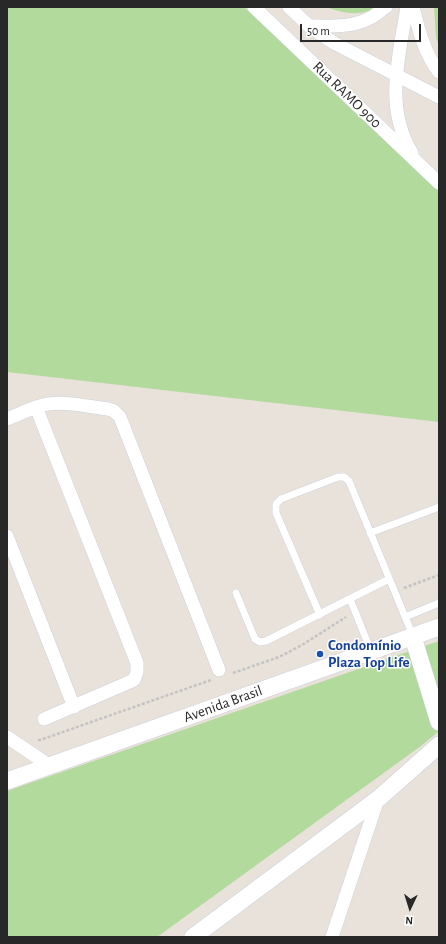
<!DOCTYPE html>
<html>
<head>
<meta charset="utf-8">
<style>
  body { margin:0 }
  #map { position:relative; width:446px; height:944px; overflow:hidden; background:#e9e2db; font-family:"Alegreya Sans",sans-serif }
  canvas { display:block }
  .frame { position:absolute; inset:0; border:8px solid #282828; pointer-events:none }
  .north { position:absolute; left:390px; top:888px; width:40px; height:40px; -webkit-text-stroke:3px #fff; paint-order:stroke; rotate:184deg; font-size:11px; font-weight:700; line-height:16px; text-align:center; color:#282828 }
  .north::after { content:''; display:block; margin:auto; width:14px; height:18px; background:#282828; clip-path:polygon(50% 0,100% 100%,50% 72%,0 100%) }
  .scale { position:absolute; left:300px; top:24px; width:121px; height:18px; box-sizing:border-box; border:2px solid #282828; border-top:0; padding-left:5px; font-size:12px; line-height:14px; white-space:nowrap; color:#282828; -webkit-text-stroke:3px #fff; paint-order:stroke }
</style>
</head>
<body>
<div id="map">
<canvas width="446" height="944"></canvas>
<div class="frame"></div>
<div class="north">N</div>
<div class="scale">50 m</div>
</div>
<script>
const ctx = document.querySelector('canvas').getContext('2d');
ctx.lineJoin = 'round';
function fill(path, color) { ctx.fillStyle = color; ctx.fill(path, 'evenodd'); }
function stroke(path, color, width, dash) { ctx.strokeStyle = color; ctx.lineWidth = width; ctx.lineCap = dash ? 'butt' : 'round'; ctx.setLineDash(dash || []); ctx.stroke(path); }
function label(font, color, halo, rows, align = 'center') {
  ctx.font = font + ' "Alegreya Sans",sans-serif'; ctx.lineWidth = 3; ctx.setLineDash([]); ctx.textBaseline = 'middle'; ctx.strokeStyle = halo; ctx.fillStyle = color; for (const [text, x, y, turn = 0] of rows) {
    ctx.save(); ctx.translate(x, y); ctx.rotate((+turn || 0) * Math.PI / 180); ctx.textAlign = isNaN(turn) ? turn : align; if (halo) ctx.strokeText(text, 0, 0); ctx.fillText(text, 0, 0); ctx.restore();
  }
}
fill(new Path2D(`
  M 7,7 L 244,7 L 439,191 L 439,422 L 7,372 Z
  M 325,7 L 375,7 C 360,18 341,12 325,7 Z
  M 434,7 L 439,7 L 439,46 L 436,38 Z
  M 439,641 L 439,731 L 421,746 L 157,937 L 7,937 L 7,791 Z`), '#b2da9c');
const service = new Path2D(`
  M 370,533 L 439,507
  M 236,593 L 255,639 L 260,642 L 266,641 L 389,579
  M 350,599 L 371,651
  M 320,615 L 276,513 L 276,504 L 281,499 L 338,477 L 344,477 L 349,481 L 413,636
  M 405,617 L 439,603`);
const minor = new Path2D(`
  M 254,7 L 439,183
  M 289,7 L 309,26 L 334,43 L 439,97
  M 407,7 C 399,56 384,108 412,153
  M 413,7 C 418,28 425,55 439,72
  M 309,26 C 329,26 351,28 370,18 C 376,15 381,10 386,7
  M 36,407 L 137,663 L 137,672 L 134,680 L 44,719
  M 7,419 C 20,414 34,406 48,404 C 68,401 89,407 108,409 L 114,411 L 120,417 L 219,670
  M 7,536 L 74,707
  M 7,737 L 50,766
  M 332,937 L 378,799`);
const tertiary = new Path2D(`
  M 413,637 L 439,722
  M 7,781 L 439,627
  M 193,937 L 378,799 L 439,745`);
stroke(service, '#cdd0db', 8);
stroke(minor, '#cdd0db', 14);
stroke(tertiary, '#cdd0db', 18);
stroke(new Path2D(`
  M 404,588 L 439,575
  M 233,673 L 279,657 L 302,645 L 346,617
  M 38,740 L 40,740 L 211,680`), '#c3c3c3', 2.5, [3, 2]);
stroke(service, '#fff', 7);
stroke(minor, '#fff', 13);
stroke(tertiary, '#fff', 17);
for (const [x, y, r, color] of [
  [320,654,4,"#1a4fb4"]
]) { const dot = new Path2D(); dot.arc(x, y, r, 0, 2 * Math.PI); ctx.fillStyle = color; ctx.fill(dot); stroke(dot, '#fff', 1.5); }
label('15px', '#282828', '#fff', [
  ["Rua RAMO 900",347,95,44],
  ["Avenida Brasil",223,704,-20]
]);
label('bold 15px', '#164399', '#fff', [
  ["Condomínio",328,645],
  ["Plaza Top Life",328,662]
], 'left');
</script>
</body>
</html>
